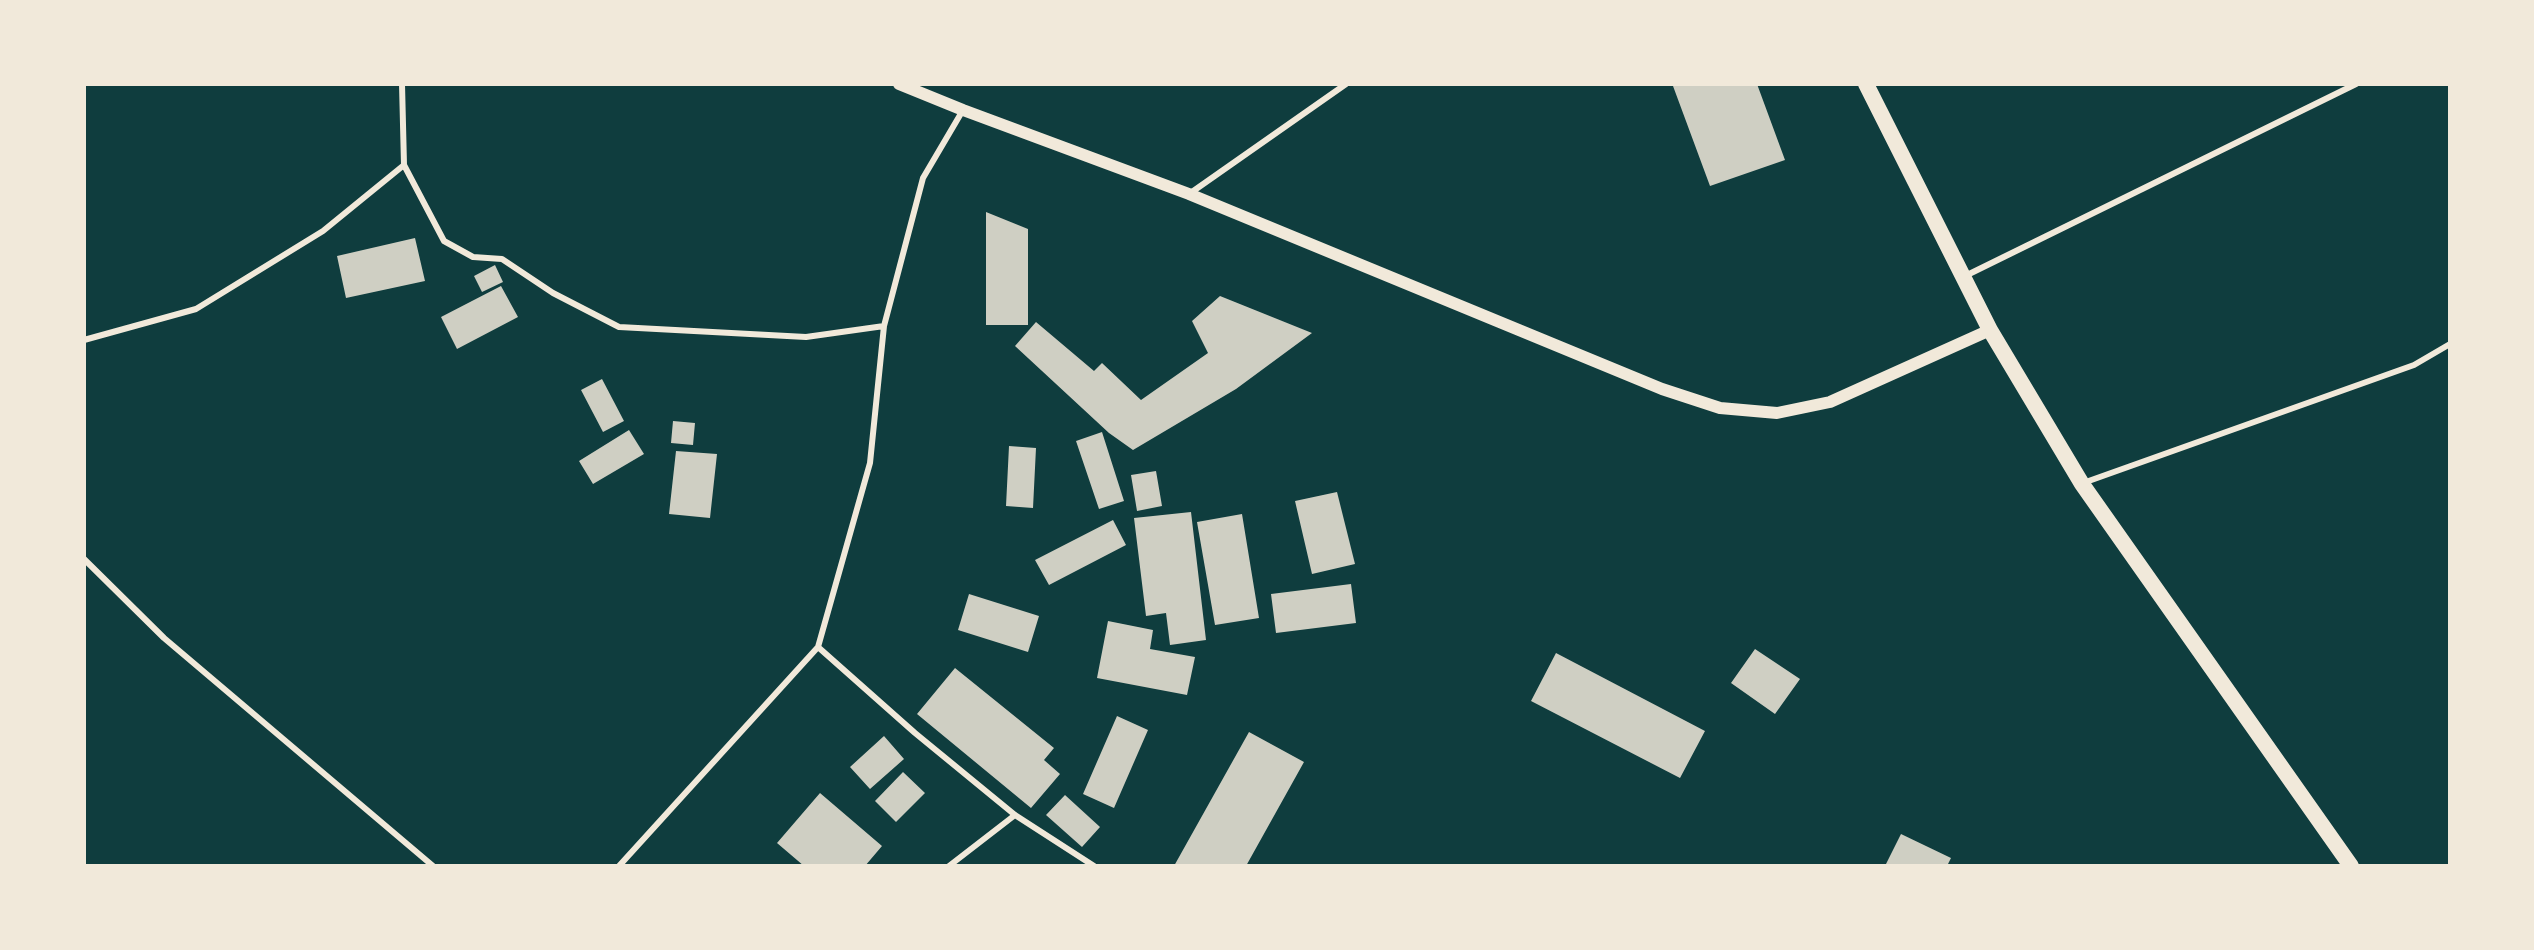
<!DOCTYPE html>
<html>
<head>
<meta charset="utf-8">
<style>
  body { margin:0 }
  #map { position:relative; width:2534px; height:950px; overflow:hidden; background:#0f3d3e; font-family:"DM Sans",sans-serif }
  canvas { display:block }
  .frame { position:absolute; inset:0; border:86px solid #f1e9da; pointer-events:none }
</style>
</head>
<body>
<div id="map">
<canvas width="2534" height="950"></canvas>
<div class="frame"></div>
</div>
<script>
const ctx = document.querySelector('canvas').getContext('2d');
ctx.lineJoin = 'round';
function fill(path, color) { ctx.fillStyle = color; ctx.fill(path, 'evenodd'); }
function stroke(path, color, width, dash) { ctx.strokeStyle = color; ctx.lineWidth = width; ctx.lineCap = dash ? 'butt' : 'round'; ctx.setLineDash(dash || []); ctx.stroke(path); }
fill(new Path2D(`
  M 1679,84 L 1757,84 L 1785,160 L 1710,186 L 1673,86 Z
  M 986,212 L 1028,229 L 1028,325 L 986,325 Z
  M 415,238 L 425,281 L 346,298 L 337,256 Z
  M 495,265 L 503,282 L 482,292 L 474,276 Z
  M 501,286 L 518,317 L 457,349 L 441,317 Z
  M 1220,296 L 1312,333 L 1236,389 L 1133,450 L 1109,433 L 1015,346 L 1036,322 L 1094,371 L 1102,363 L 1141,400 L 1208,353 L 1192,321 Z
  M 602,379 L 624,421 L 603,432 L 581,390 Z
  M 673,421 L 695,423 L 693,445 L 671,443 Z
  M 629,430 L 644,454 L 593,484 L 579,461 Z
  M 1102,432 L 1124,501 L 1099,509 L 1076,441 Z
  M 1009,446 L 1036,448 L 1033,508 L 1006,506 Z
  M 676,451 L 717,454 L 710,518 L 669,514 Z
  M 1156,471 L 1162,506 L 1137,511 L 1131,475 Z
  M 1337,492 L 1355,564 L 1312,574 L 1295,501 Z
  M 1191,512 L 1206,640 L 1170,645 L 1166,613 L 1146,616 L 1134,518 Z
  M 1242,514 L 1259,618 L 1215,625 L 1197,522 Z
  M 1113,520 L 1126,545 L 1049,585 L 1035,560 Z
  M 1351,584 L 1356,623 L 1276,633 L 1271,594 Z
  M 969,594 L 1039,616 L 1028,652 L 958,630 Z
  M 1108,621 L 1153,630 L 1150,649 L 1195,657 L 1187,695 L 1097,678 Z
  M 1755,649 L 1800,679 L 1775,714 L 1731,683 Z
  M 1556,653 L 1705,731 L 1680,778 L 1531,701 Z
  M 955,668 L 1054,748 L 1044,760 L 1060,774 L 1031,808 L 917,714 Z
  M 1117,716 L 1148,730 L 1114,808 L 1083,794 Z
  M 1249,732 L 1304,762 L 1246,866 L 1174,866 Z
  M 884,736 L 904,759 L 870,789 L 850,767 Z
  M 903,772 L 925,793 L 896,822 L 875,801 Z
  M 820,793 L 882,846 L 865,866 L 804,866 L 777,843 Z
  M 1065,795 L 1100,827 L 1082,847 L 1046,815 Z
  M 1901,834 L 1951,858 L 1947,866 L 1885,866 Z`), '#cfcfc3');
stroke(new Path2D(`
  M 404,165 L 444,241 L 473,257 L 502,259 L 553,293 L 619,327 L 806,337 L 884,326
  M 1189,194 L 1346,84
  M 1963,277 L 2356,84
  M 84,340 L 196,309 L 323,231 L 404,165 L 402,84
  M 2083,483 L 2414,365 L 2450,344
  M 84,559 L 164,638 L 433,866
  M 818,647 L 915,733 L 1015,815 L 1094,866
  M 619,866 L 818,647 L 870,463 L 884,326 L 923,178 L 963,110
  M 949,866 L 1015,815`), '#f1e9da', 6);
stroke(new Path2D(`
  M 899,84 L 963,110 L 1189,194 L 1662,389 L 1720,408 L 1777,413 L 1830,402 L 1990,330`), '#f1e9da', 12);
stroke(new Path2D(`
  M 1866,84 L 1990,330 L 2082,484 L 2351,866`), '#f1e9da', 16);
</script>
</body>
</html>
